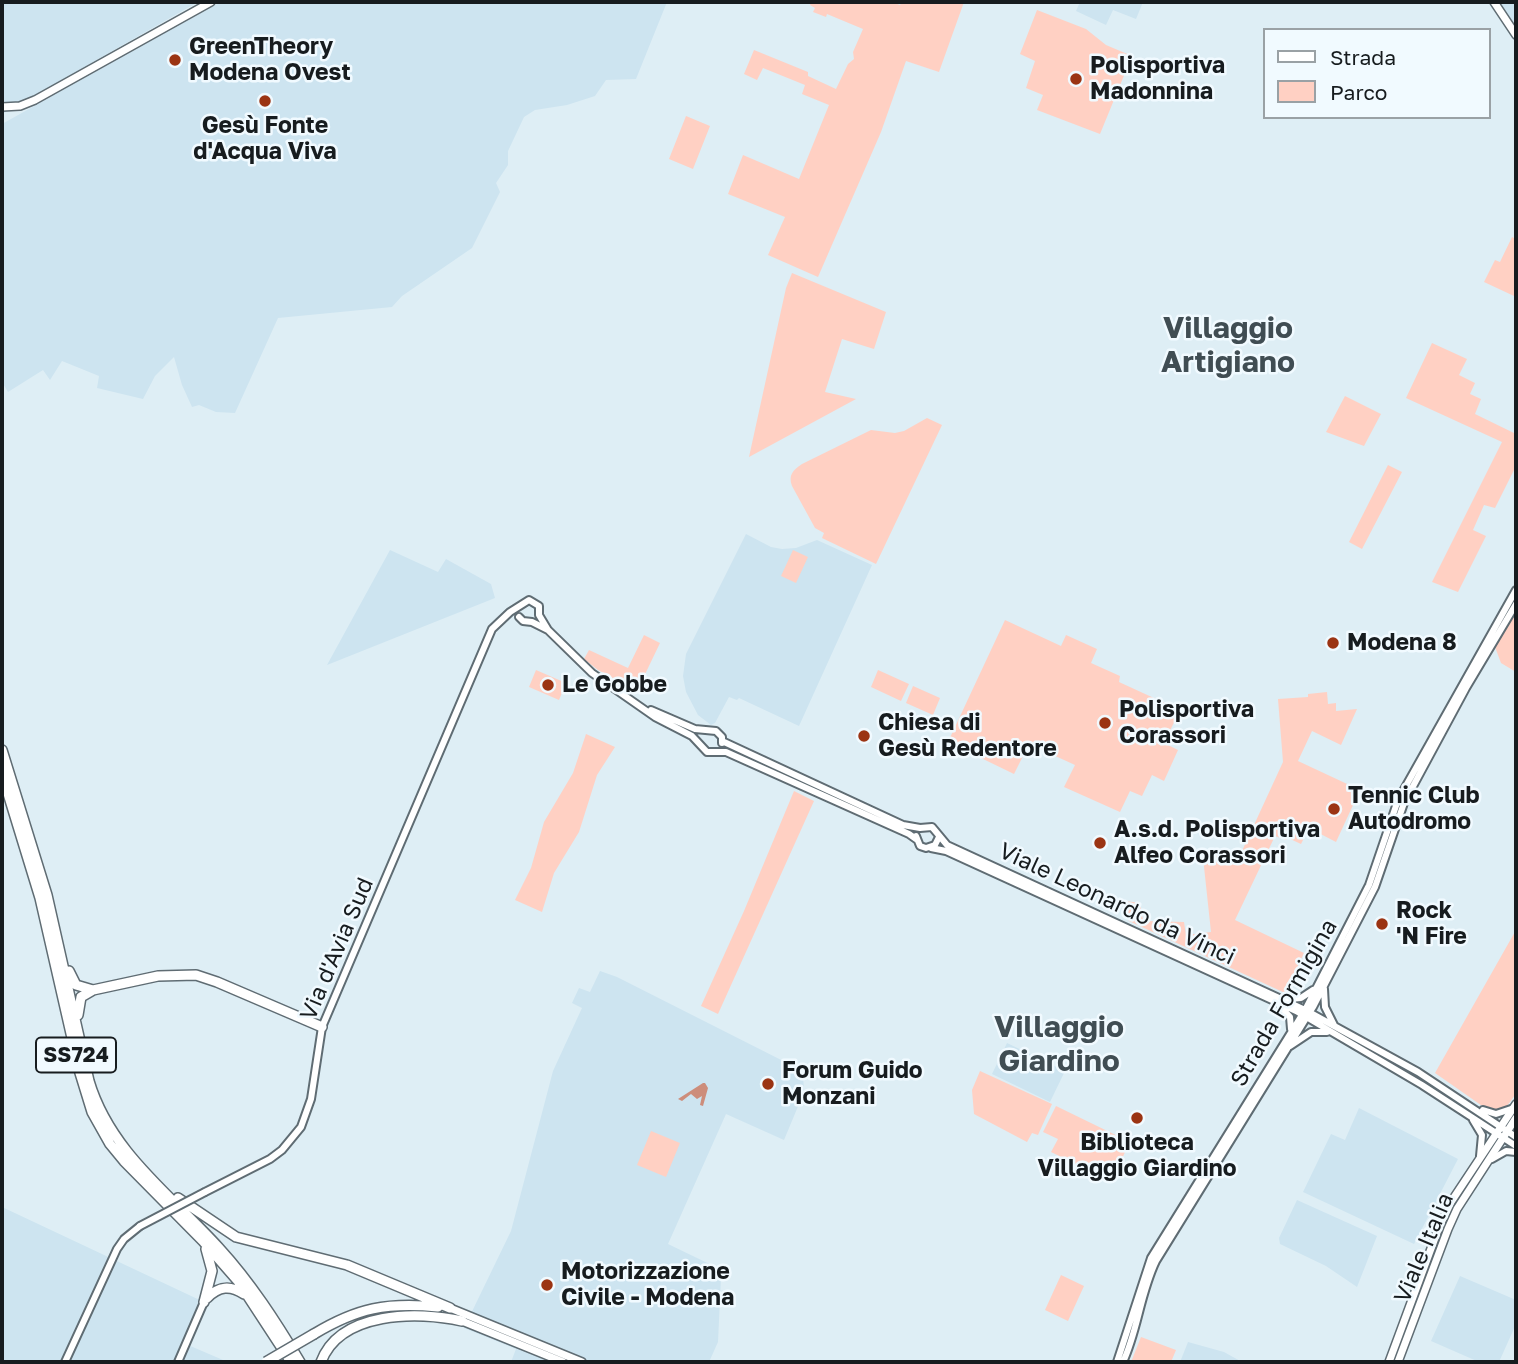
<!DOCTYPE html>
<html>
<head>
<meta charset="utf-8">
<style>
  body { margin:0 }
  #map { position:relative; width:1518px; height:1364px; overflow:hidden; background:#deeef5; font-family:"Golos Text",sans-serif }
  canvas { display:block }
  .frame { position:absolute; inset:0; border:4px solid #171c1f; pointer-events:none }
  .legend { position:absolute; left:1263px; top:28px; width:228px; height:91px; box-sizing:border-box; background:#f1faff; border:2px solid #9aa1a5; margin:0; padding:9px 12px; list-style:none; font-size:21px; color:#171c1f }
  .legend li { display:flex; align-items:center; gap:14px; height:35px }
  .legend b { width:35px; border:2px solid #9aa1a5 }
</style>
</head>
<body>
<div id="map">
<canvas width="1518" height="1364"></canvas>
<div class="frame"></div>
<ul class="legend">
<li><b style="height:9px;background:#fff"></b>Strada</li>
<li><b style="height:19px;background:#ffd0c3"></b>Parco</li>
</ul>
</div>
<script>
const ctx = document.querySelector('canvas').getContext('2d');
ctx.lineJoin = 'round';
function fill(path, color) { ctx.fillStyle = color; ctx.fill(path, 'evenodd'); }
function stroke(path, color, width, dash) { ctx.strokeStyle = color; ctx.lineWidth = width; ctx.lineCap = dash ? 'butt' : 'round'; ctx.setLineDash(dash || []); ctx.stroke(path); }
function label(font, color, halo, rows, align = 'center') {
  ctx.font = font + ' "Golos Text",sans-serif'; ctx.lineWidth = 5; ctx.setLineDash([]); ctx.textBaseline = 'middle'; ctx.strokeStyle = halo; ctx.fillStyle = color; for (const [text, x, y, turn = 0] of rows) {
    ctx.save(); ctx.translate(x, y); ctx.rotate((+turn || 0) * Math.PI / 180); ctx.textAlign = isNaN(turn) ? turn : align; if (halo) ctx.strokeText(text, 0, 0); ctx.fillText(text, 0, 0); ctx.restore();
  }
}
fill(new Path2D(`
  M 2,2 L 198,2 L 2,114 Z
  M 221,2 L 667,2 L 636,79 L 606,80 L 595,96 L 567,105 L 535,110 L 524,117 L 508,151 L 508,165 L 496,183 L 500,192 L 472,248 L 402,296 L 392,307 L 278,318 L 235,413 L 216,412 L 199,405 L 192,407 L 182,385 L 174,357 L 155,376 L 143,399 L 97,388 L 99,376 L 62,361 L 50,380 L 43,370 L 8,392 L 2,382 L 2,124 Z
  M 1080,2 L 1143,2 L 1136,19 L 1113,10 L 1106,25 L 1076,11 Z
  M 1500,2 L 1516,2 L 1516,26 Z
  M 746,534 L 771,547 L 782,549 L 796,548 L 817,540 L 872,565 L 799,726 L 739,698 L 737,700 L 729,697 L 715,723 L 711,725 L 698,715 L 686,692 L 683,676 L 686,654 Z
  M 390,550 L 438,572 L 446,559 L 491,584 L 495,598 L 327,665 Z
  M 600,971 L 617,977 L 799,1069 L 803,1074 L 804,1092 L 784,1140 L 726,1114 L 668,1244 L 724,1271 L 721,1277 L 718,1342 L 709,1362 L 588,1362 L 582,1360 L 580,1362 L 511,1362 L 516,1349 L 464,1328 L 511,1231 L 553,1071 L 582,1008 L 572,1003 L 579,988 L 590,992 Z
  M 1007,1043 L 1065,1071 L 1050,1102 L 992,1074 Z
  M 1359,1108 L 1458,1159 L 1414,1244 L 1303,1192 L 1331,1134 L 1345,1140 Z
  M 1297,1200 L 1377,1236 L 1357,1287 L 1326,1266 L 1280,1244 L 1279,1238 Z
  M 2,1207 L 206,1303 L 188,1345 L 223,1360 L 222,1362 L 2,1362 Z
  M 1460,1276 L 1516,1300 L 1516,1324 L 1499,1362 L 1479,1362 L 1431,1341 Z
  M 1188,1342 L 1224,1352 L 1242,1362 L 1180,1362 Z`), '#cde4f0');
fill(new Path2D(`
  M 811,2 L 892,2 L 900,5 L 902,2 L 964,2 L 939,72 L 906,61 L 881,132 L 818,277 L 768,255 L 785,217 L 728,194 L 743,155 L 799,179 L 829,105 L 802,94 L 805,85 L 763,68 L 757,80 L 744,74 L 754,50 L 808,72 L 808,76 L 836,89 L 848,64 L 854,59 L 853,52 L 863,29 L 827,14 L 826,17 L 813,12 L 815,8 L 810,5 Z
  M 1037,10 L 1086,29 L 1106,45 L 1132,56 L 1100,134 L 1037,110 L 1043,95 L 1026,88 L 1035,61 L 1020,54 Z
  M 686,116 L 710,126 L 693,169 L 669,159 Z
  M 1512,237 L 1516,239 L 1516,292 L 1514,296 L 1484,282 L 1495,260 L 1500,262 Z
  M 792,273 L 886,312 L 874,349 L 842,339 L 825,392 L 856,399 L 749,457 L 786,288 Z
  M 1432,343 L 1467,359 L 1459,375 L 1475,383 L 1470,394 L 1481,399 L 1475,414 L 1516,434 L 1516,466 L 1495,508 L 1484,505 L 1473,530 L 1486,536 L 1458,592 L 1432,582 L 1502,442 L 1406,398 Z
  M 1345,396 L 1381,414 L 1364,446 L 1326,432 Z
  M 927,418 L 942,425 L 876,564 L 822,538 L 824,533 L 815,528 L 792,486 C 788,475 793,470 802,464 L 871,430 L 895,433 L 904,431 Z
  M 1388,465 L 1402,472 L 1362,549 L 1349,542 Z
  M 793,550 L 808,557 L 796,583 L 781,576 Z
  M 1516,611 L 1516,672 L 1501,663 L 1495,647 Z
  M 1005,620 L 1061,646 L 1066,635 L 1097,649 L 1091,663 L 1120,676 L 1119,682 L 1180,710 L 1164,743 L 1178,750 L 1164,781 L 1152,775 L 1142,796 L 1130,791 L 1120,812 L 1064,787 L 1075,765 L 1029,744 L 1014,774 L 948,742 Z
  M 644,635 L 660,643 L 637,691 L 598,670 L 584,659 L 589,650 L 628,668 Z
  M 536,670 L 566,683 L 559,700 L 529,687 Z
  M 878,670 L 909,684 L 901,701 L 871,687 Z
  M 913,686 L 940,698 L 933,715 L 906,703 Z
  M 1327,692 L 1328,704 L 1336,703 L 1336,711 L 1357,709 L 1341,745 L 1312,731 L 1298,761 L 1360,790 L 1336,842 L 1309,828 L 1301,844 L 1288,838 L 1286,840 L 1275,836 L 1235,920 L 1304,953 L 1285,993 L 1129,921 L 1123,907 L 1125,901 L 1140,903 L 1143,921 L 1184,922 L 1186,935 L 1211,932 L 1202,848 L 1230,861 L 1236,849 L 1242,851 L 1283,762 L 1278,699 L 1308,697 L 1308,694 Z
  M 586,734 L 615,747 L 597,775 L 579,832 L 554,873 L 542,912 L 515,900 L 531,868 L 544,822 L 573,773 Z
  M 794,791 L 814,801 L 718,1014 L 701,1006 L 744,911 Z
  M 1516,930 L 1516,1093 C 1508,1106 1504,1112 1488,1110 L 1435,1073 Z
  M 980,1071 L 1052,1104 L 1038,1135 L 1032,1133 L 1027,1142 L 974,1114 L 972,1090 Z
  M 1056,1106 L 1130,1142 L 1111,1181 L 1051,1152 L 1058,1139 L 1043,1132 Z
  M 651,1131 L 680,1143 L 666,1177 L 637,1165 Z
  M 1061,1275 L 1084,1286 L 1068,1321 L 1045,1310 Z
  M 1141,1337 L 1176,1350 L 1171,1362 L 1131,1362 Z`), '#ffd0c3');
fill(new Path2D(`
  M 703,1083 L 705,1083 L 708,1088 L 703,1106 L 700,1105 L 702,1096 L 697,1099 L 691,1094 L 682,1101 L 678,1099 Z`), '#cd8d7b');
const tertiary = new Path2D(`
  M 519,617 L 523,621 L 532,622 L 548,630 L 592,673 L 655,717 L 692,736 L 707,752 L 726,752 L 909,834 L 916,839
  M 651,710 L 695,729 L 716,731 L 722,737 L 722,743
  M 722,741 L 903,825 L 920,828 L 932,827 L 947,845 L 1305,1010 L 1418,1072 L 1516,1137
  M 916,836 L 920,846 L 926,848 L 935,845 L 939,837
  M 931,848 L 946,851 L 1296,1011 L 1422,1085 L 1516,1146
  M 1324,989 L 1325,1007 L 1334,1025
  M 1289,999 L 1301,998 L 1313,990
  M 1280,1006 L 1290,1017 L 1291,1029
  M 1290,1046 L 1311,1032 L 1327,1032
  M 1483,1110 L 1496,1114 L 1514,1108
  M 1473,1120 L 1482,1135 L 1480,1156
  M 1492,1159 L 1506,1151 L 1516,1152
  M 205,1192 L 270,1159 L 282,1150 L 301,1127 L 311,1099 L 322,1027 L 492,629 L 510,612 L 529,600 L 539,606 L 539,615 L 548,630
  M 65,1362 L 117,1249 L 124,1239 L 140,1226
  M 178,1362 L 204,1302
  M 1117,1362 L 1151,1258 L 1305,1010 L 1369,885 L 1398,800 L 1516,590
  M 1123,1362 C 1138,1330 1140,1294 1156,1261 L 1313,1007 L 1375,887 L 1404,803 L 1466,688 L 1516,604`);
const secondary = new Path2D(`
  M 1494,2 L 1516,35
  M 2,107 L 20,106 L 35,100 L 211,2
  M 450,1308 L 582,1362
  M 462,1321 L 563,1362
  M 1389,1362 L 1439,1227 L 1451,1202 L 1516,1104
  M 1398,1362 L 1448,1229 L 1457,1209 L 1516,1118`);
const trunk = new Path2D(`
  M 2,750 L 47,895 L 89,1081 C 110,1152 171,1195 219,1248 C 251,1283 276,1322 300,1362
  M 2,774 L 40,898 L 80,1073 L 92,1112 L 110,1144 L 124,1161 L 203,1241 L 238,1281 L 291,1362
  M 69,971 L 76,985 L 93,990
  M 78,1015 L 81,997 L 93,990 L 158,976 L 196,975 L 217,982 L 322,1027
  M 178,1198 L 236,1237 L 347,1265 L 450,1308
  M 207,1298 C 219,1286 230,1285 244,1294
  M 204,1302 L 212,1271 L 206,1249
  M 314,1334 C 357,1308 387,1302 438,1307
  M 321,1362 C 340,1311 418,1311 462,1321`);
stroke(tertiary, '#5f6c73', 10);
stroke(secondary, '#5f6c73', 10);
stroke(trunk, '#5f6c73', 12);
stroke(tertiary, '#fff', 6);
stroke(secondary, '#fff', 7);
stroke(trunk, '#fff', 9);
const tertiaryBridge = new Path2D(`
  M 140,1226 L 205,1192`);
const trunkBridge = new Path2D(`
  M 266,1362 L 314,1334`);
stroke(tertiaryBridge, '#5f6c73', 10, []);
stroke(trunkBridge, '#5f6c73', 12, []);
stroke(tertiaryBridge, '#fff', 6);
stroke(trunkBridge, '#fff', 9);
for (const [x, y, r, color] of [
  [175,60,7,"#9b3413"],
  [1076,79,7,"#9b3413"],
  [265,101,7,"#9b3413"],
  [1333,643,7,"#9b3413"],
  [548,685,7,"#9b3413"],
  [1105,723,7,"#9b3413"],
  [864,736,7,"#9b3413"],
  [1334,809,7,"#9b3413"],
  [1100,843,7,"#9b3413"],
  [1382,924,7,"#9b3413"],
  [768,1084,7,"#9b3413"],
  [1137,1118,7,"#9b3413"],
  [547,1285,7,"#9b3413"]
]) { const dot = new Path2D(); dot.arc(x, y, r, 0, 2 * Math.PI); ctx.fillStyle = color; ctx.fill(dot); stroke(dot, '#f1faff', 2.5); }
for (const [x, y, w] of [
  [76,1055,80]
]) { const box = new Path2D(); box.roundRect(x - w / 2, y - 17.5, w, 35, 5); ctx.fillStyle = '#f1faff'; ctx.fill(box); stroke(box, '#171c1f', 2); }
label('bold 21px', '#171c1f', null, [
  ["SS724",76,1055]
]);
label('bold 23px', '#171c1f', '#f1faff', [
  ["GreenTheory",189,47],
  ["Modena Ovest",189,73],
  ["Polisportiva",1090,66],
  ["Madonnina",1090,92],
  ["Gesù Fonte",265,126,"center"],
  ["d'Acqua Viva",265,152,"center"],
  ["Modena 8",1347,643],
  ["Le Gobbe",562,685],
  ["Polisportiva",1119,710],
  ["Corassori",1119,736],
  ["Chiesa di",878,723],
  ["Gesù Redentore",878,749],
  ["Tennic Club",1348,796],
  ["Autodromo",1348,822],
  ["A.s.d. Polisportiva",1114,830],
  ["Alfeo Corassori",1114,856],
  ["Rock",1396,911],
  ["'N Fire",1396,937],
  ["Forum Guido",782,1071],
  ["Monzani",782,1097],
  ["Biblioteca",1137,1143,"center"],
  ["Villaggio Giardino",1137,1169,"center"],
  ["Motorizzazione",561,1272],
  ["Civile - Modena",561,1298]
], 'left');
label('23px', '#171c1f', '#f1faff', [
  ["Viale Leonardo da Vinci",1117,904,25],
  ["Via d'Avia Sud",337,949,-67],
  ["Strada Formigina",1284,1003,-60],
  ["Viale Italia",1424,1248,-67]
]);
label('bold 30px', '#404d53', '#f1faff', [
  ["Villaggio",1228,328],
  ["Artigiano",1228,362],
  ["Villaggio",1059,1027],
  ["Giardino",1059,1061]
]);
</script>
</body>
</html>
